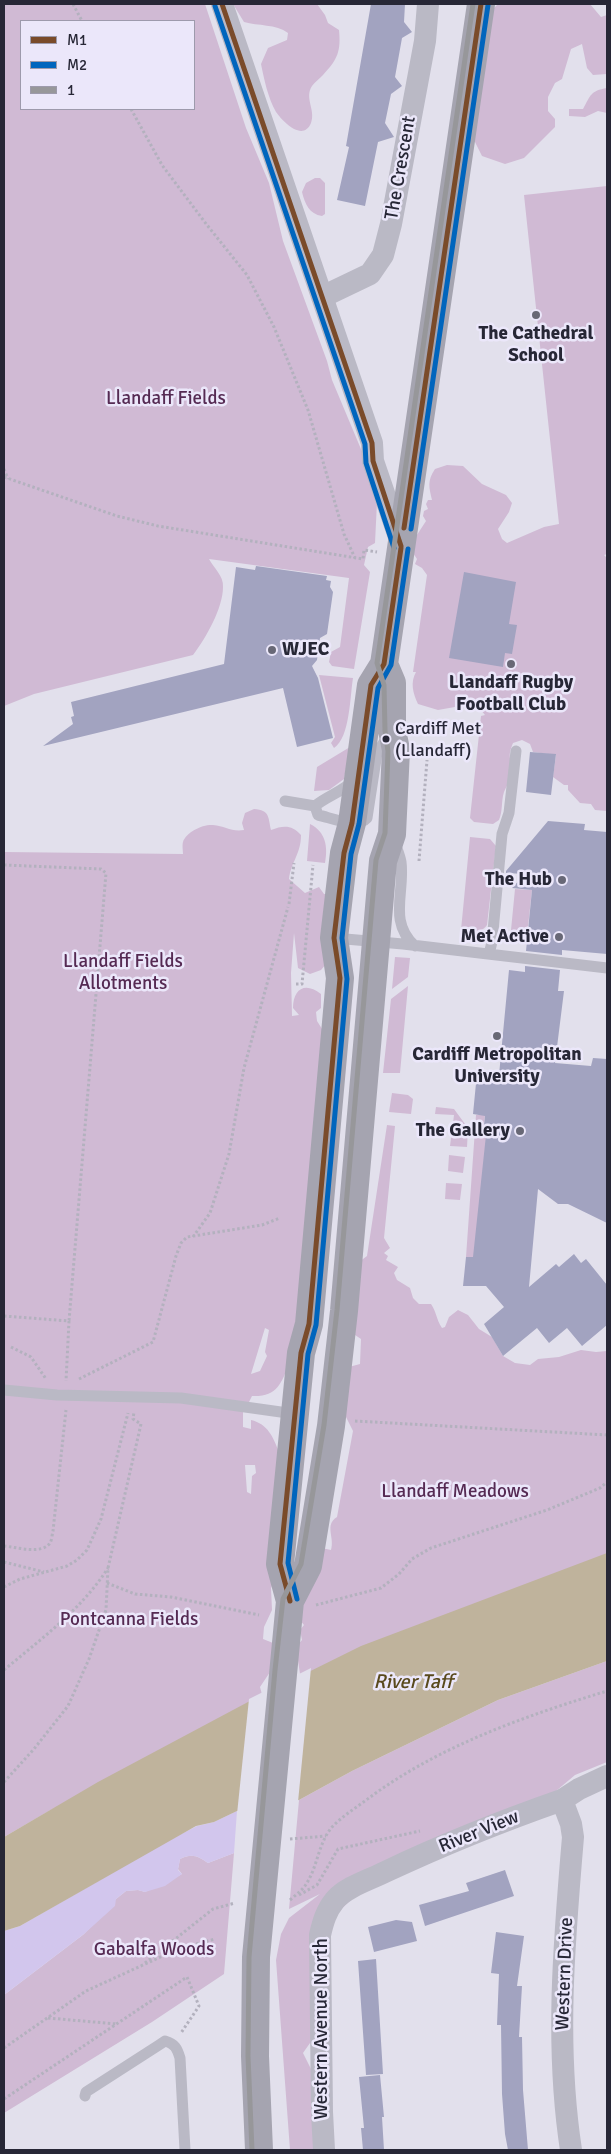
<!DOCTYPE html>
<html>
<head>
<meta charset="utf-8">
<style>
  body { margin:0 }
  #map { position:relative; width:611px; height:2154px; overflow:hidden; background:#e2e0ec; font-family:Signika,sans-serif }
  canvas { display:block }
  .frame { position:absolute; inset:0; border:5px solid #272736; pointer-events:none }
  .legend { position:absolute; left:20px; top:20px; width:175px; height:90px; box-sizing:border-box; background:#ebe7fa; border:1px solid #9d9aac; margin:0; padding:6px 9px; list-style:none; font-size:15px; color:#272736 }
  .legend li { display:flex; align-items:center; gap:10px; height:25px }
  .legend b { width:25px; border:1px solid #9d9aac }
</style>
</head>
<body>
<div id="map">
<canvas width="611" height="2154"></canvas>
<div class="frame"></div>
<ul class="legend">
<li><b style="height:6px;background:#7a4b2a"></b>M1</li>
<li><b style="height:6px;background:#0065bd"></b>M2</li>
<li><b style="height:6px;background:#97979a"></b>1</li>
</ul>
</div>
<script>
const ctx = document.querySelector('canvas').getContext('2d');
ctx.lineJoin = 'round';
function fill(path, color) { ctx.fillStyle = color; ctx.fill(path, 'evenodd'); }
function stroke(path, color, width, dash) { ctx.strokeStyle = color; ctx.lineWidth = width; ctx.lineCap = dash ? 'butt' : 'round'; ctx.setLineDash(dash || []); ctx.stroke(path); }
function label(font, color, halo, rows, align = 'center') {
  ctx.font = font + ' Signika,sans-serif'; ctx.lineWidth = 5; ctx.setLineDash([]); ctx.textBaseline = 'middle'; ctx.strokeStyle = halo; ctx.fillStyle = color; for (const [text, x, y, turn = 0] of rows) {
    ctx.save(); ctx.translate(x, y); ctx.rotate((+turn || 0) * Math.PI / 180); ctx.textAlign = isNaN(turn) ? turn : align; if (halo) ctx.strokeText(text, 0, 0); ctx.fillText(text, 0, 0); ctx.restore();
  }
}
fill(new Path2D(`
  M 4,4 L 205,4 L 246,128 L 269,183 L 283,241 L 327,361 L 332,380 L 371,473 L 377,502 L 375,543 L 368,547 L 364,565 L 370,572 L 354,669 L 332,666 L 329,662 L 331,652 L 340,647 L 349,578 L 209,559 C 213,567 224,576 223,587 C 223,608 206,638 193,655 L 34,694 L 4,706 ZM 21,21 L 194,21 L 194,109 L 21,109 Z
  M 233,4 L 317,4 L 325,15 L 328,23 L 339,30 C 341,51 338,59 323,75 C 320,78 315,82 312,86 C 304,98 316,110 311,123 C 303,142 283,122 276,112 C 268,98 264,79 261,64 L 268,48 L 287,40 L 288,33 C 276,24 258,26 244,22 Z
  M 498,4 L 590,4 L 601,17 L 607,15 L 607,74 L 593,75 L 587,68 L 582,44 L 571,49 L 562,79 L 555,83 L 548,97 L 548,111 L 555,119 L 555,127 L 524,158 L 505,164 L 482,156 L 475,142 L 473,130 L 485,17 Z
  M 607,88 L 607,113 L 598,111 L 585,117 L 569,116 L 569,109 L 583,109 C 591,95 590,91 607,88 Z
  M 315,178 L 320,178 L 325,183 L 325,214 L 322,216 C 309,214 305,204 302,192 L 306,183 Z
  M 607,186 L 607,554 L 604,555 L 607,558 L 607,811 L 595,810 L 591,804 L 580,803 L 568,790 L 568,785 L 564,785 L 553,777 L 556,755 L 533,752 L 530,744 L 522,740 L 513,743 C 507,758 511,756 512,770 C 513,780 507,784 504,792 C 501,801 503,811 499,820 L 493,824 L 474,822 L 470,818 L 481,716 L 485,715 L 480,709 L 466,705 L 438,710 L 418,704 C 413,693 410,683 416,672 L 413,672 L 427,575 L 422,568 L 415,564 L 417,559 L 413,553 L 415,547 L 413,545 L 413,541 L 426,521 L 423,516 L 424,511 L 428,509 L 426,504 L 428,500 L 432,500 C 429,487 427,481 435,469 L 447,465 L 463,466 L 482,484 L 506,495 L 512,503 L 509,512 L 498,529 L 502,539 L 507,543 L 544,527 L 559,524 L 524,195 Z
  M 319,675 L 353,678 C 350,696 350,738 334,748 L 331,743 L 335,737 Z
  M 350,747 L 344,779 L 329,790 L 314,791 L 317,767 Z
  M 254,809 C 270,810 268,817 271,830 C 284,825 292,825 301,835 C 301,854 291,862 289,879 L 305,893 L 319,887 L 324,894 L 328,894 L 326,964 L 321,970 L 310,974 L 298,968 L 294,933 L 291,973 L 292,1016 L 299,1015 L 293,1008 C 293,989 305,981 321,994 L 321,1008 L 316,1012 L 317,1021 L 324,1032 L 316,1196 L 289,1364 C 281,1384 277,1397 252,1396 L 245,1410 L 243,1410 L 243,1427 L 251,1429 L 251,1420 C 268,1424 273,1437 279,1452 L 278,1572 L 271,1588 L 272,1610 L 264,1627 L 263,1639 L 278,1645 L 270,1672 L 260,1687 L 264,1702 L 49,1811 L 4,1837 L 4,852 L 183,854 C 183,851 182,845 183,842 C 186,832 203,824 213,825 C 225,826 231,832 244,830 L 242,823 L 245,813 ZM 265,1328 L 269,1330 L 265,1352 L 267,1356 L 260,1371 L 251,1374 ZM 245,1465 L 255,1465 L 256,1473 L 252,1476 L 251,1494 L 247,1492 Z
  M 310,824 C 326,832 328,847 325,863 L 307,861 Z
  M 470,837 L 490,839 L 496,846 L 487,925 C 481,934 471,931 461,930 Z
  M 515,889 L 532,890 L 527,935 L 518,938 L 512,934 L 511,930 Z
  M 395,957 L 410,958 L 408,977 L 392,989 Z
  M 408,986 L 400,1073 L 383,1073 L 391,999 Z
  M 392,1093 L 408,1095 L 413,1099 L 411,1114 L 389,1112 Z
  M 436,1107 L 454,1109 L 468,1128 L 467,1147 L 450,1146 L 454,1115 L 435,1114 Z
  M 476,1115 L 485,1115 L 483,1135 L 486,1135 L 485,1258 L 466,1257 Z
  M 387,1125 L 395,1126 L 384,1238 L 390,1248 L 384,1253 L 388,1256 L 386,1260 L 398,1267 L 394,1273 L 397,1280 L 410,1288 L 413,1298 L 419,1304 L 431,1304 C 437,1313 436,1319 442,1328 L 445,1327 L 449,1317 L 458,1310 L 468,1315 L 479,1329 L 492,1337 L 503,1356 L 515,1363 L 530,1365 L 538,1359 L 559,1357 L 581,1350 L 596,1352 L 607,1351 L 607,1590 L 353,1668 L 300,1674 L 296,1647 L 302,1640 L 300,1630 L 304,1625 L 299,1619 L 303,1611 L 303,1593 L 317,1547 L 331,1550 C 335,1537 324,1525 337,1517 L 353,1431 L 344,1413 L 349,1367 L 360,1364 L 361,1339 L 355,1335 L 359,1262 L 367,1256 Z
  M 449,1155 L 465,1157 L 463,1173 L 448,1171 Z
  M 446,1183 L 462,1184 L 460,1200 L 445,1199 Z
  M 607,1661 L 607,1762 L 575,1775 L 556,1791 L 358,1893 L 331,1919 L 324,2039 L 310,2043 L 303,2053 L 319,2085 L 321,2150 L 290,2150 L 276,1960 L 281,1934 L 289,1918 L 320,1894 L 289,1909 L 299,1800 L 352,1771 L 498,1700 Z
  M 234,1853 L 224,1974 L 152,2022 L 4,2113 L 4,1995 L 84,1934 L 116,1899 L 126,1891 L 138,1890 L 145,1892 L 182,1874 L 178,1869 L 180,1859 C 192,1853 198,1856 208,1863 Z`), '#d0bad4');
fill(new Path2D(`
  M 237,1811 L 234,1853 L 208,1863 C 198,1856 192,1853 180,1859 L 178,1870 L 182,1874 L 165,1886 L 145,1892 L 138,1890 L 126,1891 L 116,1899 L 115,1906 L 84,1934 L 4,1995 L 4,1931 L 20,1926 L 169,1840 L 197,1826 L 214,1822 Z`), '#d2c6ed');
fill(new Path2D(`
  M 607,1553 L 607,1661 L 498,1700 L 352,1771 L 299,1800 L 237,1811 L 214,1822 L 196,1826 L 20,1926 L 4,1931 L 4,1837 L 98,1782 L 248,1702 L 361,1646 Z`), '#bfb39c');
fill(new Path2D(`
  M 311,1668 L 298,1802 L 260,1812 L 237,1814 L 249,1699 Z`), '#e2e0ec');
fill(new Path2D(`
  M 371,4 L 405,4 L 404,22 L 412,32 L 402,38 L 395,77 L 402,86 L 391,94 L 385,123 L 394,137 L 378,142 L 365,206 L 337,200 L 349,147 L 346,146 Z
  M 256,566 L 327,576 L 326,580 L 331,581 L 330,587 L 333,592 L 327,634 L 320,638 L 317,660 L 312,666 L 318,678 L 333,738 L 297,747 L 283,688 L 43,746 L 73,724 L 71,717 L 74,716 L 71,702 L 224,664 L 236,567 L 255,570 Z
  M 464,572 L 516,582 L 509,624 L 517,625 L 512,654 L 505,653 L 503,667 L 449,658 Z
  M 530,752 L 556,754 L 551,795 L 526,792 Z
  M 548,821 L 585,824 L 584,830 L 607,832 L 607,954 L 562,950 L 562,955 L 526,951 L 532,890 L 512,888 L 525,874 L 506,873 L 506,871 Z
  M 525,966 L 560,970 L 558,991 L 564,991 L 555,1063 L 591,1066 L 593,1058 L 607,1059 L 607,1223 L 568,1204 L 558,1204 L 538,1189 L 529,1287 L 556,1264 L 559,1267 L 574,1254 L 581,1263 L 586,1259 L 607,1285 L 607,1325 L 582,1346 L 567,1328 L 549,1343 L 537,1328 L 503,1356 L 484,1324 L 504,1307 L 486,1286 L 463,1286 L 466,1257 L 473,1257 L 486,1135 L 483,1135 L 485,1116 L 473,1114 L 477,1073 L 499,1075 L 509,970 L 525,972 Z
  M 505,1870 L 514,1896 L 425,1926 L 419,1905 L 469,1891 L 466,1883 Z
  M 396,1920 L 412,1922 L 417,1941 L 374,1952 L 368,1927 Z
  M 496,1932 L 524,1936 L 517,1986 L 522,1986 L 519,2037 L 522,2037 L 523,2090 L 528,2150 L 508,2150 L 505,2134 L 502,2094 L 501,2025 L 497,2025 L 499,1974 L 491,1973 Z
  M 376,1959 L 383,2074 L 366,2075 L 358,1961 Z
  M 380,2075 L 384,2117 L 382,2117 L 384,2150 L 363,2150 L 361,2128 L 364,2128 L 359,2077 Z`), '#a2a3c0');
stroke(new Path2D(`
  M 73,4 L 82,21
  M 131,109 L 162,165 L 207,225 L 247,275 L 274,327 L 308,410 L 344,534 L 355,558
  M 4,469 L 8,479
  M 4,477 L 117,516 L 158,526 L 363,559 L 364,550 L 377,552
  M 419,861 L 427,760
  M 4,865 L 101,869 L 106,873 L 69,1321
  M 289,904 L 294,863
  M 296,984 L 302,984 L 313,865
  M 193,1237 L 210,1213 L 229,1154 L 244,1068 L 288,907
  M 4,1316 L 69,1321 L 66,1381
  M 11,1347 L 31,1357 L 46,1379
  M 79,1379 L 153,1342 L 176,1256 L 181,1243 L 187,1237 L 262,1225 L 280,1218
  M 355,1421 L 607,1435
  M 4,1546 C 16,1547 42,1555 50,1543 C 52,1540 52,1534 53,1531 L 66,1410
  M 4,1562 L 44,1572
  M 107,1583 L 135,1594 L 171,1597 L 259,1615
  M 4,1587 L 20,1579 L 67,1566 L 77,1560 L 87,1550 L 101,1519 L 128,1413
  M 316,1605 L 381,1588 L 399,1574 L 412,1559 L 431,1548 L 547,1510 L 600,1488 L 607,1482
  M 4,1670 C 41,1639 82,1609 108,1568
  M 4,1782 L 34,1749 L 68,1706 L 89,1659 L 106,1610 L 108,1568 L 141,1424 L 133,1419 L 134,1412
  M 290,1839 L 326,1836
  M 299,1895 L 317,1885 L 338,1849 L 420,1831
  M 290,1900 C 297,1894 304,1889 308,1881 C 318,1864 319,1841 333,1826 C 344,1815 357,1807 369,1798 C 439,1746 525,1716 607,1691
  M 145,1963 L 213,1909 L 235,1903
  M 48,2018 L 117,2024
  M 4,2048 L 86,1991 L 178,1949 L 215,1939
  M 4,2099 L 187,1977 L 199,2006 L 181,2033`), '#b3b1be', 3, [2.5, 2.5]);
stroke(new Path2D(`
  M 285,801 L 315,806
  M 315,806 L 318,815 C 332,818 357,829 367,818 L 377,753 L 390,733
  M 315,806 C 327,796 342,792 353,781
  M 395,843 C 397,849 400,856 401,862 C 405,892 388,922 415,946
  M 334,938 L 403,944 L 607,968
  M 489,954 L 492,942 L 502,834 L 509,813 L 516,751
  M 4,1390 L 57,1395 L 181,1398 L 295,1414
  M 85,2096 L 86,2092 L 159,2045 L 165,2041 C 175,2044 177,2048 180,2058 L 185,2150`), '#bab9c5', 11);
stroke(new Path2D(`
  M 222,4 L 372,443 L 373,461 L 401,543
  M 322,297 L 370,274 L 383,255 L 391,224 L 425,41 L 428,4
  M 562,1800 L 571,1824 L 573,1837 C 564,1942 555,2046 571,2150
  M 324,2150 L 322,2112 L 320,1935 C 323,1922 326,1911 335,1900 C 346,1887 369,1880 385,1872 C 442,1845 502,1821 562,1800 L 579,1789 L 607,1776`), '#bab9c5', 22);
stroke(new Path2D(`
  M 290,1601 L 308,1566 L 331,1426 L 344,1311 L 383,861 L 392,834 L 396,750 L 392,730 L 392,683 L 384,664
  M 259,2150 L 255,2056 L 256,1957 L 290,1601 L 280,1564 L 301,1353 L 309,1324 L 340,978 L 334,938 L 344,853 L 352,823 L 371,685 L 384,664 L 481,4`), '#a5a4b0', 28);
stroke(new Path2D(`
  M 222,4 L 372,443 L 373,461 L 401,546
  M 404,528 L 481,4
  M 290,1601 L 280,1564 L 301,1353 L 309,1324 L 340,978 L 334,938 L 344,853 L 352,823 L 371,685 L 384,664 L 401,548`), '#7a4b2a', 5);
stroke(new Path2D(`
  M 215,6 L 365,444 L 366,463 L 394,548
  M 411,529 L 488,5
  M 297,1599 L 288,1563 L 308,1354 L 316,1325 L 347,979 L 342,938 L 351,854 L 359,824 L 378,688 L 391,665 L 408,549`), '#0065bd', 5);
stroke(new Path2D(`
  M 252,2150 L 248,2056 L 249,1957 L 275,1670 L 283,1599 L 301,1564 L 324,1425 L 337,1310 L 376,860 L 385,833 L 388,751 L 385,731 L 384,685 L 377,663 L 473,4`), '#97979a', 5);
for (const [x, y, r, color] of [
  [536,315,5,"#686876"],
  [272,650,5,"#686876"],
  [511,664,5,"#686876"],
  [386,739,4.5,"#272736"],
  [562,880,5,"#686876"],
  [559,937,5,"#686876"],
  [497,1036,5,"#686876"],
  [520,1131,5,"#686876"]
]) { const dot = new Path2D(); dot.arc(x, y, r, 0, 2 * Math.PI); ctx.fillStyle = color; ctx.fill(dot); stroke(dot, '#ebe7fa', 2); }
label('18px', '#272736', '#ebe7fa', [
  ["Cardiff Met",395,729],
  ["(Llandaff)",395,751]
], 'left');
label('19px', '#272736', '#ebe7fa', [
  ["The Crescent",401,168,-80],
  ["River View",479,1832,-22],
  ["Western Drive",565,1974,-88],
  ["Western Avenue North",322,2029,-90]
]);
label('bold 19px', '#272736', '#ebe7fa', [
  ["The Cathedral",536,334],
  ["School",536,356],
  ["WJEC",282,650,"left"],
  ["Llandaff Rugby",511,683],
  ["Football Club",511,705],
  ["The Hub",552,880,"right"],
  ["Met Active",549,937,"right"],
  ["Cardiff Metropolitan",497,1055],
  ["University",497,1077],
  ["The Gallery",510,1131,"right"]
]);
label('19px', '#552a53', '#ebe7fa', [
  ["Llandaff Fields",166,399],
  ["Llandaff Fields",123,962],
  ["Allotments",123,984],
  ["Llandaff Meadows",455,1492],
  ["Pontcanna Fields",129,1620],
  ["Gabalfa Woods",154,1950]
]);
label('italic 20px', '#59491c', '#ebe7fa', [
  ["River Taff",413,1683]
]);
</script>
</body>
</html>
